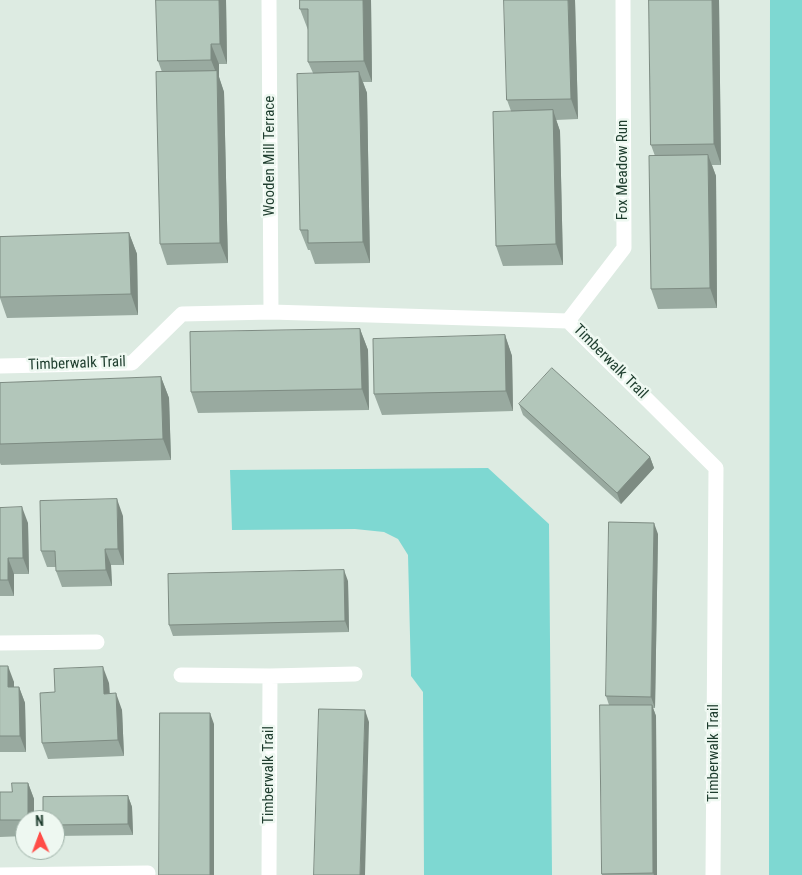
<!DOCTYPE html>
<html>
<head>
<meta charset="utf-8">
<style>
  body { margin:0 }
  #map { position:relative; width:802px; height:875px; overflow:hidden; background:#ddebe2; font-family:"Roboto Condensed",sans-serif }
  canvas { display:block }
  .north { position:absolute; left:15px; top:810px; width:50px; height:50px; box-sizing:border-box; background:#eef8f1; border:1px solid #9aada3; border-radius:50%; rotate:358deg; font-size:14px; font-weight:700; line-height:20px; text-align:center; color:#1d3c2d }
  .north::after { content:''; display:block; margin:auto; width:18px; height:22px; background:#ff4d47; clip-path:polygon(50% 0,100% 100%,50% 72%,0 100%) }
</style>
</head>
<body>
<div id="map">
<canvas width="802" height="875"></canvas>
<div class="north">N</div>
</div>
<script>
const ctx = document.querySelector('canvas').getContext('2d');
ctx.lineJoin = 'round';
function fill(path, color) { ctx.fillStyle = color; ctx.fill(path, 'evenodd'); }
function stroke(path, color, width, dash) { ctx.strokeStyle = color; ctx.lineWidth = width; ctx.lineCap = dash ? 'butt' : 'round'; ctx.setLineDash(dash || []); ctx.stroke(path); }
function label(font, color, halo, rows, align = 'center') {
  ctx.font = font + ' "Roboto Condensed",sans-serif'; ctx.lineWidth = 5; ctx.setLineDash([]); ctx.textBaseline = 'middle'; ctx.strokeStyle = halo; ctx.fillStyle = color; for (const [text, x, y, turn = 0] of rows) {
    ctx.save(); ctx.translate(x, y); ctx.rotate((+turn || 0) * Math.PI / 180); ctx.textAlign = isNaN(turn) ? turn : align; if (halo) ctx.strokeText(text, 0, 0); ctx.fillText(text, 0, 0); ctx.restore();
  }
}
fill(new Path2D(`
  M 770,0 L 802,0 L 802,875 L 769,875 Z
  M 488,468 L 549,524 L 552,875 L 424,875 L 423,692 L 411,676 L 408,555 L 398,539 L 384,532 L 355,529 L 232,530 L 230,470 Z`), '#7ed8d2');
stroke(new Path2D(`
  M 269,0 L 271,312
  M 568,321 L 624,248 L 623,0
  M 0,366 L 132,363 L 182,314 L 271,312 L 568,321 L 716,468 L 713,875
  M 0,643 L 97,642
  M 181,675 L 270,676 L 355,674
  M 0,875 L 148,873
  M 269,875 L 270,676`), '#fff', 15);
fill(new Path2D(`
  M 156,0 L 226,0 L 227,64 L 219,64 L 219,77 L 224,92 L 228,263 L 167,265 L 160,244 L 162,72 L 158,61 Z
  M 300,0 L 371,0 L 372,82 L 363,82 L 367,93 L 370,263 L 315,264 L 310,250 L 308,250 L 300,230 L 313,73 L 308,62 L 308,30 L 300,9 Z
  M 575,0 L 578,119 L 556,120 L 560,131 L 563,265 L 503,266 L 496,246 L 511,111 L 507,100 Z
  M 649,0 L 719,0 L 721,165 L 712,165 L 716,176 L 717,308 L 658,309 L 651,289 L 655,156 L 651,145 Z
  M 129,233 L 137,254 L 138,315 L 7,318 L 0,298 L 0,237 Z
  M 360,329 L 368,350 L 369,410 L 198,413 L 191,392 Z
  M 505,335 L 512,356 L 513,411 L 382,415 L 374,394 Z
  M 161,377 L 169,398 L 171,460 L 1,465 L 0,463 L 0,383 Z
  M 519,404 L 650,457 L 654,468 L 621,504 L 523,415 Z
  M 0,508 L 28,523 L 29,574 L 14,574 L 14,596 L 0,596 Z
  M 123,516 L 124,565 L 111,565 L 112,586 L 62,587 L 56,571 L 56,567 L 47,567 L 41,551 Z
  M 658,534 L 655,708 L 653,708 L 656,716 L 657,875 L 602,875 L 609,705 L 606,696 Z
  M 348,581 L 349,632 L 173,636 L 169,625 Z
  M 0,666 L 14,682 L 14,687 L 19,687 L 25,703 L 26,752 L 0,752 Z
  M 109,683 L 110,694 L 122,710 L 124,756 L 48,759 L 42,743 L 55,692 Z
  M 28,783 L 34,799 L 25,820 L 25,836 L 0,837 L 0,792 L 12,792 Z
  M 128,796 L 132,807 L 133,835 L 55,836 L 55,820 Z`), '#99aaa0');
fill(new Path2D(`
  M 219,0 L 226,0 L 227,64 L 220,44 Z
  M 363,0 L 371,0 L 372,82 L 364,61 Z
  M 568,0 L 575,0 L 578,119 L 571,99 Z
  M 712,0 L 719,0 L 721,165 L 714,144 Z
  M 211,44 L 219,64 L 219,77 L 224,92 L 228,263 L 220,243 L 217,75 L 211,60 Z
  M 359,72 L 367,93 L 370,263 L 363,242 Z
  M 553,110 L 560,131 L 563,265 L 556,244 Z
  M 708,155 L 716,176 L 717,308 L 710,288 Z
  M 129,233 L 137,254 L 138,315 L 131,294 Z
  M 360,329 L 368,350 L 369,410 L 362,389 Z
  M 505,335 L 512,356 L 513,411 L 506,391 Z
  M 161,377 L 169,398 L 171,460 L 163,439 Z
  M 650,457 L 654,468 L 621,504 L 617,493 Z
  M 117,499 L 123,516 L 124,565 L 118,549 Z
  M 22,507 L 28,523 L 29,574 L 23,558 Z
  M 654,523 L 658,534 L 655,708 L 651,697 Z
  M 105,549 L 111,565 L 112,586 L 106,570 Z
  M 8,558 L 14,574 L 14,596 L 8,580 Z
  M 344,570 L 348,581 L 349,632 L 345,621 Z
  M 8,666 L 14,682 L 14,703 L 8,687 Z
  M 103,667 L 109,683 L 110,710 L 104,694 Z
  M 19,687 L 25,703 L 26,752 L 20,736 Z
  M 116,693 L 122,710 L 124,756 L 118,740 Z
  M 652,705 L 656,716 L 657,875 L 654,875 L 653,873 Z
  M 365,710 L 369,722 L 365,875 L 360,875 Z
  M 210,713 L 214,724 L 214,875 L 210,875 Z
  M 28,783 L 34,799 L 34,820 L 28,820 Z
  M 128,796 L 132,807 L 133,835 L 128,824 Z`), '#7d8b82');
const building = new Path2D(`
  M 156,0 L 219,0 L 220,44 L 211,44 L 211,60 L 158,61 Z
  M 300,0 L 363,0 L 364,61 L 308,62 L 308,9 L 300,9 Z
  M 504,0 L 568,0 L 571,99 L 507,100 Z
  M 649,0 L 712,0 L 714,144 L 651,145 Z
  M 217,71 L 220,243 L 160,244 L 156,72 Z
  M 359,72 L 363,242 L 308,243 L 308,230 L 300,230 L 297,74 Z
  M 553,110 L 556,244 L 496,246 L 493,112 Z
  M 708,155 L 710,288 L 651,289 L 649,156 Z
  M 129,233 L 131,294 L 0,297 L 0,237 Z
  M 360,329 L 362,389 L 191,392 L 190,332 Z
  M 505,335 L 506,391 L 374,394 L 373,339 Z
  M 552,368 L 650,457 L 617,493 L 519,404 Z
  M 161,377 L 163,439 L 0,444 L 0,383 Z
  M 117,499 L 118,549 L 105,549 L 106,570 L 56,571 L 55,551 L 41,551 L 40,501 Z
  M 22,507 L 23,558 L 8,558 L 8,580 L 0,580 L 0,508 Z
  M 609,522 L 654,523 L 651,697 L 606,696 Z
  M 344,570 L 345,621 L 169,625 L 168,574 Z
  M 0,666 L 8,666 L 8,687 L 19,687 L 20,736 L 0,736 Z
  M 103,667 L 104,694 L 116,693 L 118,740 L 42,743 L 40,693 L 55,692 L 54,669 Z
  M 600,705 L 652,705 L 653,873 L 602,874 Z
  M 319,709 L 365,710 L 360,875 L 314,875 Z
  M 160,713 L 210,713 L 210,875 L 159,875 Z
  M 12,783 L 28,783 L 28,820 L 0,820 L 0,792 L 12,792 Z
  M 128,796 L 128,824 L 55,825 L 55,820 L 43,820 L 43,797 Z`);
fill(building, '#b2c6ba');
stroke(building, '#7d8b82', 1);
label('15px', '#1d3c2d', '#eef8f1', [
  ["Wooden Mill Terrace",270,156,-90],
  ["Fox Meadow Run",623,170,-90],
  ["Timberwalk Trail",610,362,45],
  ["Timberwalk Trail",77,364,-2],
  ["Timberwalk Trail",714,753,-90],
  ["Timberwalk Trail",269,775,-90]
]);
</script>
</body>
</html>
